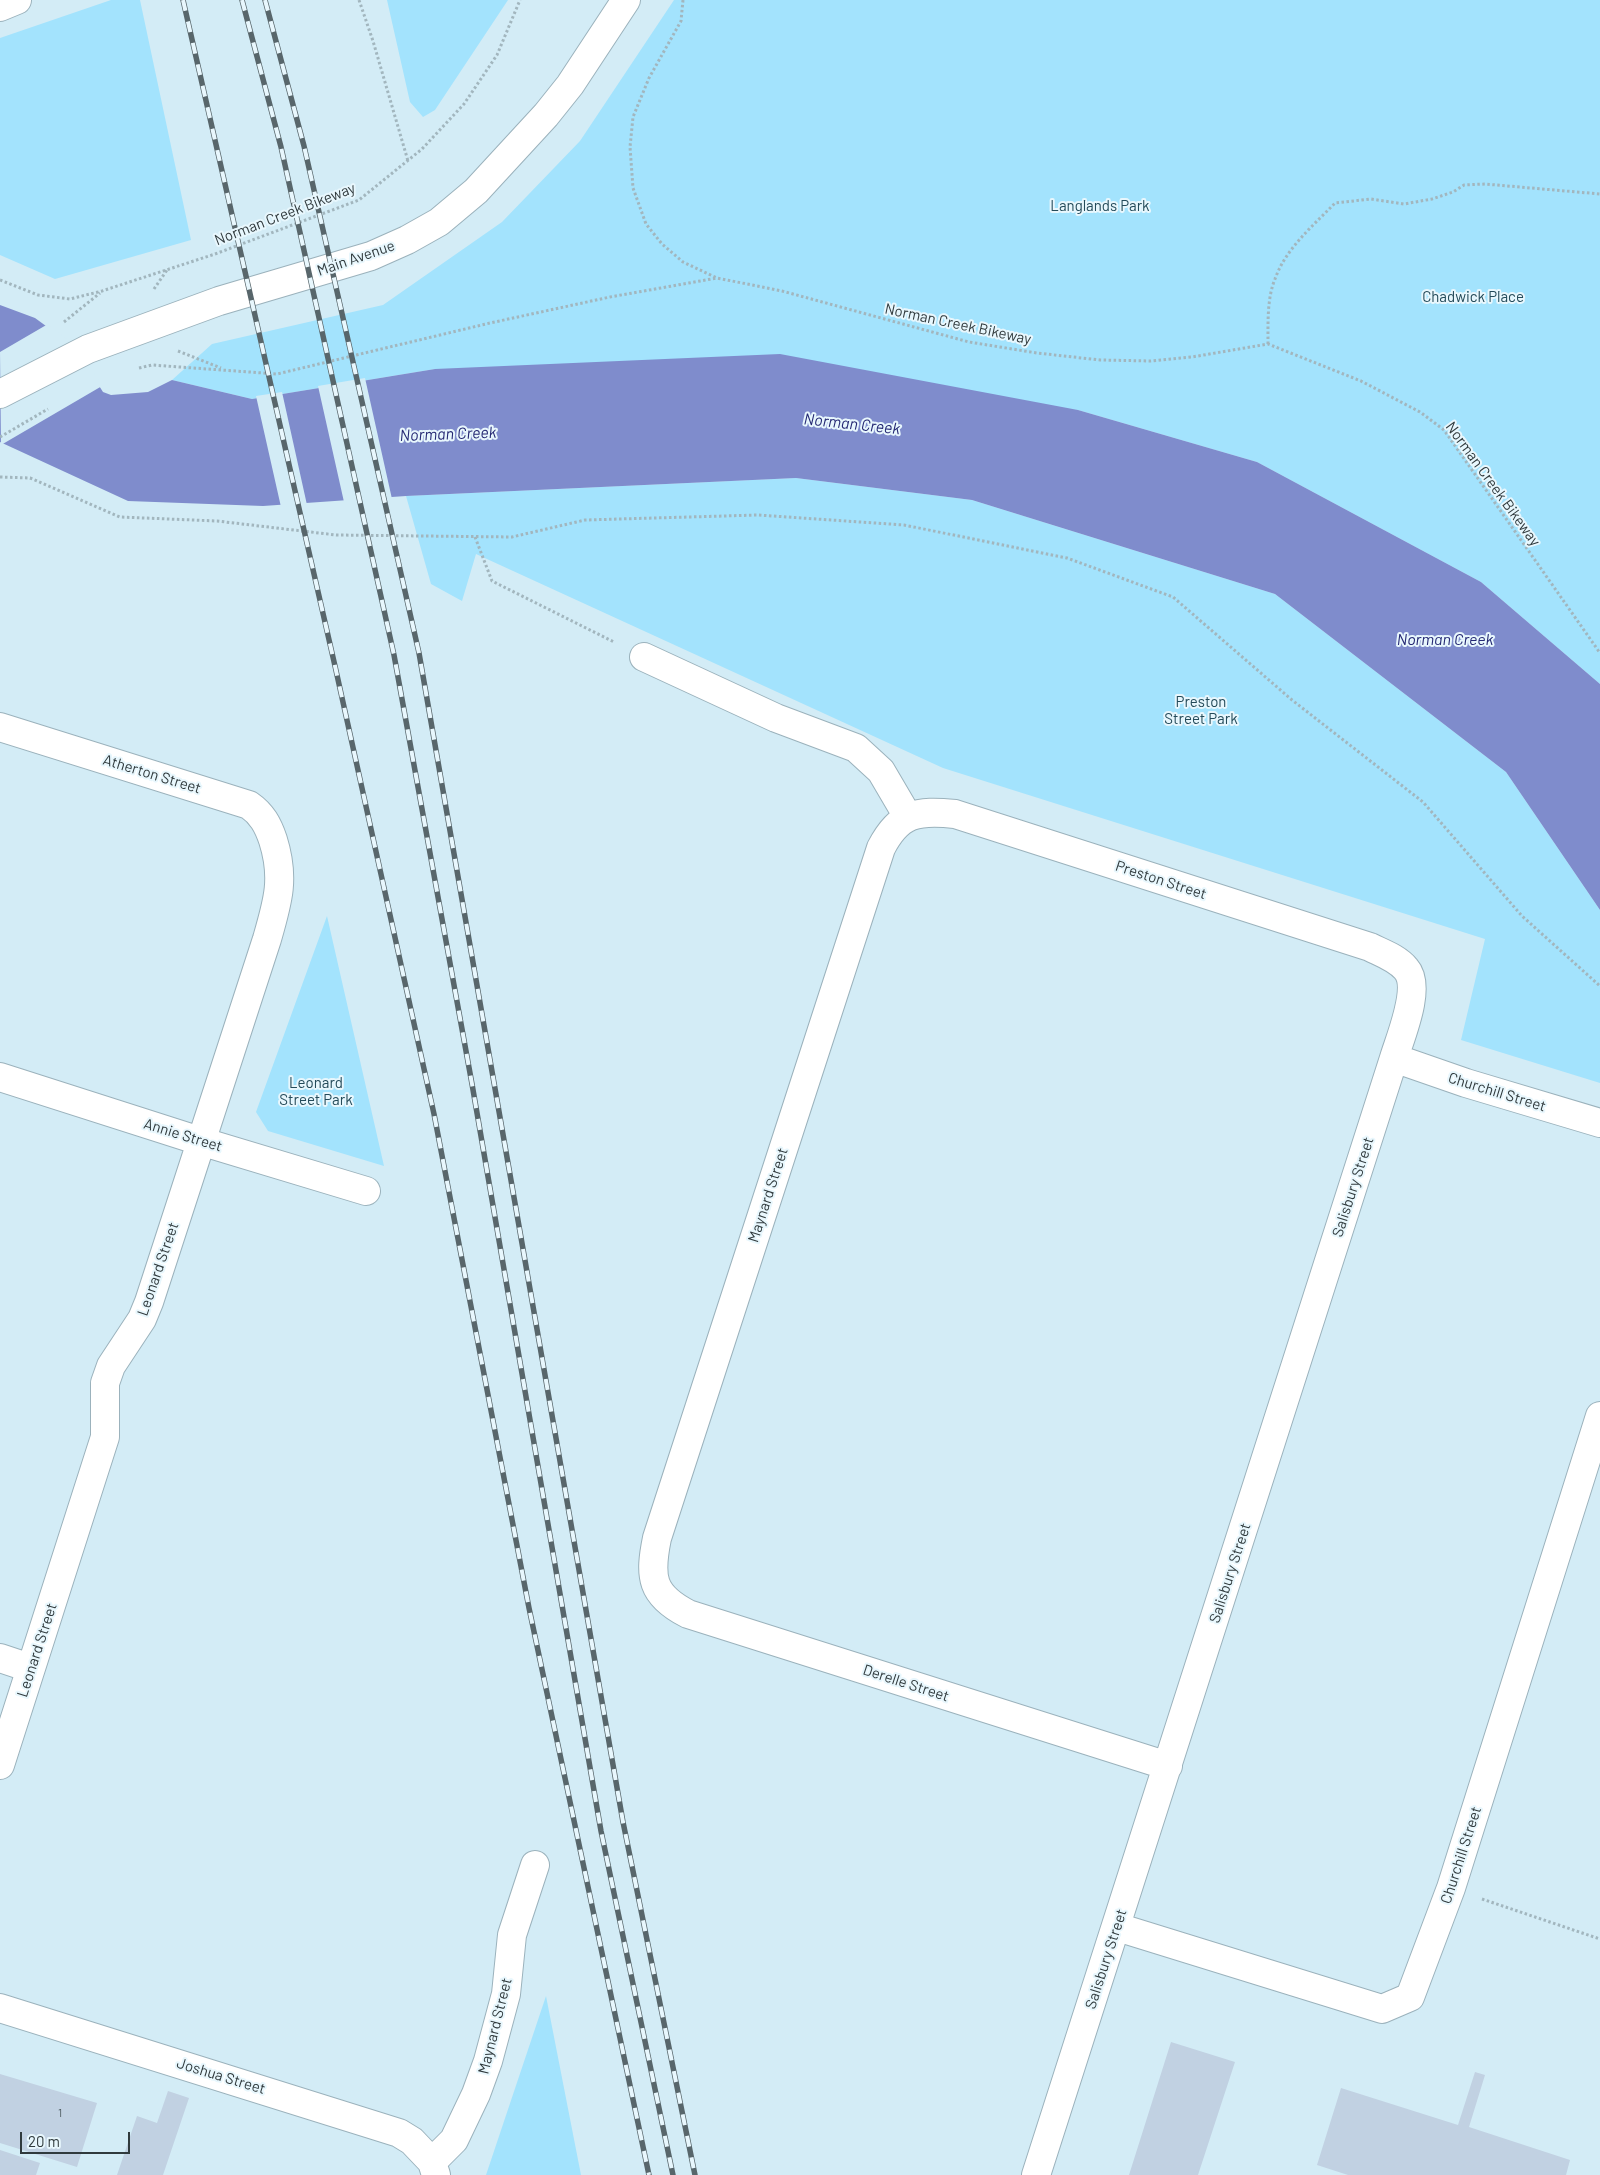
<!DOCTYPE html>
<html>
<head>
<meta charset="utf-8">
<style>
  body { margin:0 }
  #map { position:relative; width:1600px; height:2175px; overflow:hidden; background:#d3ecf6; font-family:Barlow,sans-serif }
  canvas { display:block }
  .scale { position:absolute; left:20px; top:2132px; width:110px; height:22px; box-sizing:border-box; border:2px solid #303a3d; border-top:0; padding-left:6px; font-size:15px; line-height:18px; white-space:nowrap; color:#303a3d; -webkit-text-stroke:4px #e8f7fd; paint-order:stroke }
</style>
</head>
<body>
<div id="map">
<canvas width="1600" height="2175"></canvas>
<div class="scale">20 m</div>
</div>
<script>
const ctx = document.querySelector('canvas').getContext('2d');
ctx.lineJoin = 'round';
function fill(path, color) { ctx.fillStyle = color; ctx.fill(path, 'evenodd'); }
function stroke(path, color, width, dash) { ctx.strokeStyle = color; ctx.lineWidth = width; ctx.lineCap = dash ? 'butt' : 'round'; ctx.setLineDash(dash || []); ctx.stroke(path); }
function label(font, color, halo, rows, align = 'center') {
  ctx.font = font + ' Barlow,sans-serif'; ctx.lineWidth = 4; ctx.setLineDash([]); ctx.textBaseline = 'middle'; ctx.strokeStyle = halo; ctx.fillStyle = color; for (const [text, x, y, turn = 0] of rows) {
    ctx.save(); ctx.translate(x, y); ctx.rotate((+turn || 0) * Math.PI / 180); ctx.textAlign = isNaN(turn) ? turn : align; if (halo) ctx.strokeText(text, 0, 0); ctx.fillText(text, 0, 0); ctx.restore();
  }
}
fill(new Path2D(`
  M 111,0 L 140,0 L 191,240 L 55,279 L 0,255 L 0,38 Z
  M 387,0 L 508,0 L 435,110 L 423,117 L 410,102 Z
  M 674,0 L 1600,0 L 1600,684 L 1481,582 L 1257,462 L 1078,410 L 435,369 L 252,399 L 172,380 L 212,344 L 383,305 L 502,222 L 580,141 Z
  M 796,478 L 972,500 L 1275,594 L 1506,772 L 1600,910 L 1600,1083 L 1461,1040 L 1485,939 L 943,768 L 476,554 L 462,601 L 431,584 L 406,496 Z
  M 327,916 L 384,1166 L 268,1131 L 256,1112 Z
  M 546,1996 L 581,2175 L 486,2175 Z`), '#a3e3fd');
fill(new Path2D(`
  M 0,305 L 35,318 L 46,326 L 80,356 L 103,392 L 111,395 L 148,392 L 172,380 L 252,399 L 435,369 L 780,354 L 1078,410 L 1257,462 L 1481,582 L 1600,684 L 1600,910 L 1506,772 L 1275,594 L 972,500 L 796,478 L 406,496 L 263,506 L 128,501 L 0,442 Z`), '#7f8ccc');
fill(new Path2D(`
  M 48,324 L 79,349 L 102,386 L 1,445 L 0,352 Z
  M 365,378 L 392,499 L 344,502 L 318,386 Z
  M 282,392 L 307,505 L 281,507 L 256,396 Z`), '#d3ecf6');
fill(new Path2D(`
  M 1171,2042 L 1235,2062 L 1198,2175 L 1129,2175 Z
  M 1475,2072 L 1485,2075 L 1469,2127 L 1570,2160 L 1566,2175 L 1348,2175 L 1317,2165 L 1341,2088 L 1458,2125 Z
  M 0,2074 L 97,2103 L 77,2167 L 0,2143 Z
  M 168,2091 L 189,2098 L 163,2175 L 117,2175 L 137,2116 L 157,2123 Z
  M 0,2150 L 40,2163 L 36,2175 L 0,2175 Z`), '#c1d1e2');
const minor = new Path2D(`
  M 0,7 L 17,0
  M 0,394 L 88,349 L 219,301 L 371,256 L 407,240 L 439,222 L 476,191 L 546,115 L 570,85 L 626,0
  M 644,657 L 776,718 L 856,748 L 881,771 L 908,817
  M 0,727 L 249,805 C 262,814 268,825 273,840 C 285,878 278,901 267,939 L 149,1302 L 142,1319 L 111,1366 L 105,1383 L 105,1437 L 0,1765
  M 1394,1058 L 1466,1083 L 1600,1123
  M 0,1077 L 200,1141 L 366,1191
  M 0,1658 L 30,1668
  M 1117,1927 L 1382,2009 L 1410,1997 L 1451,1888 L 1600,1416
  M 0,2008 L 399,2133 L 412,2141 L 432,2162
  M 436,2175 L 432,2162 L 454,2140 L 476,2094 L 488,2061 L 506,1994 L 512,1935 L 535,1865
  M 1036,2175 L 1394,1058 C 1400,1038 1422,987 1406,969 C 1397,958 1382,953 1370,947 L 955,814 C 917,810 899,813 881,848 L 657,1538 C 649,1577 651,1595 688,1614 L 1168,1766`);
stroke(minor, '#9bb2bc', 30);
stroke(new Path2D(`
  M 359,0 L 373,41 L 408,161
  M 683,0 L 681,21 L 649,78 L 633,117 L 630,147 L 633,188 L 646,224 L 662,244 L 683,262 L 717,278 L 782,291 L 969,342 L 1037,353 L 1100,360 L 1150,361 L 1192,357 L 1268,344 L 1361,381 L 1420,412 L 1444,430 L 1600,653
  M 0,280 L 38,295 L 70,299 L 102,291 L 215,254 L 359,200 L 422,149 L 464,104 L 497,55 L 520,0
  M 154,289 L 167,270
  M 64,322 L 100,293
  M 1268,344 C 1268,323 1267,298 1275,279 C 1286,248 1313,226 1335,203 L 1371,199 L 1404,204 L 1432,199 L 1453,192 L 1464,185 L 1485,184 L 1600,194
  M 178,351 L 221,368
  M 139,368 L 152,365 L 277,374 L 490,323 L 610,297 L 717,278
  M 0,437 L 48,409
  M 0,477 L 30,478 L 120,517 L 217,521 L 336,535 L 512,537 L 585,520 L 758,515 L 904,525 L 1067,558 L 1173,597 L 1292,700 L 1423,802 L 1522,916 L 1600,986
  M 475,537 L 492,581 L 614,642
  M 1482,1899 L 1600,1939`), '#a2b6be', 3, [2.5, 2.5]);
stroke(minor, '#fff', 28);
const rail = new Path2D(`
  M 183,0 L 335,666 L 434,1114 L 529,1608 L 649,2175
  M 242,0 L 281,147 L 394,655 L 472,1084 L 601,1831 L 673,2175
  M 265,0 L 304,146 L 419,653 L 623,1822 L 695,2175`);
stroke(rail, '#58666b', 5.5);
stroke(rail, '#e8f7fd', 4, [11]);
label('12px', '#546066', null, [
  ["1",60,2113]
]);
label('15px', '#244b5a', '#e8f7fd', [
  ["Langlands Park",1100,206],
  ["Chadwick Place",1473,297],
  ["Preston",1201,702],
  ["Street Park",1201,719],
  ["Leonard",316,1083],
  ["Street Park",316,1100]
]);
label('15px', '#303a3d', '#e8f7fd', [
  ["Norman Creek Bikeway",285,214,-21],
  ["Main Avenue",356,258,-19],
  ["Norman Creek Bikeway",958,324,12],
  ["Norman Creek Bikeway",1493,484,54],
  ["Atherton Street",152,774,17],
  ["Preston Street",1161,880,18],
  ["Churchill Street",1497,1092,17],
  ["Annie Street",183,1135,17],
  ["Salisbury Street",1353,1187,-72],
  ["Maynard Street",768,1195,-72],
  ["Leonard Street",158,1269,-71],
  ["Salisbury Street",1230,1573,-72],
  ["Leonard Street",37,1650,-72],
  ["Derelle Street",906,1683,18],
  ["Churchill Street",1461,1855,-72],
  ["Salisbury Street",1106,1959,-72],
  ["Maynard Street",495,2026,-76],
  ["Joshua Street",221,2076,17]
]);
label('italic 16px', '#242873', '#e8f7fd', [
  ["Norman Creek",852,424,6],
  ["Norman Creek",448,434,-2],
  ["Norman Creek",1445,640]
]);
</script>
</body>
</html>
